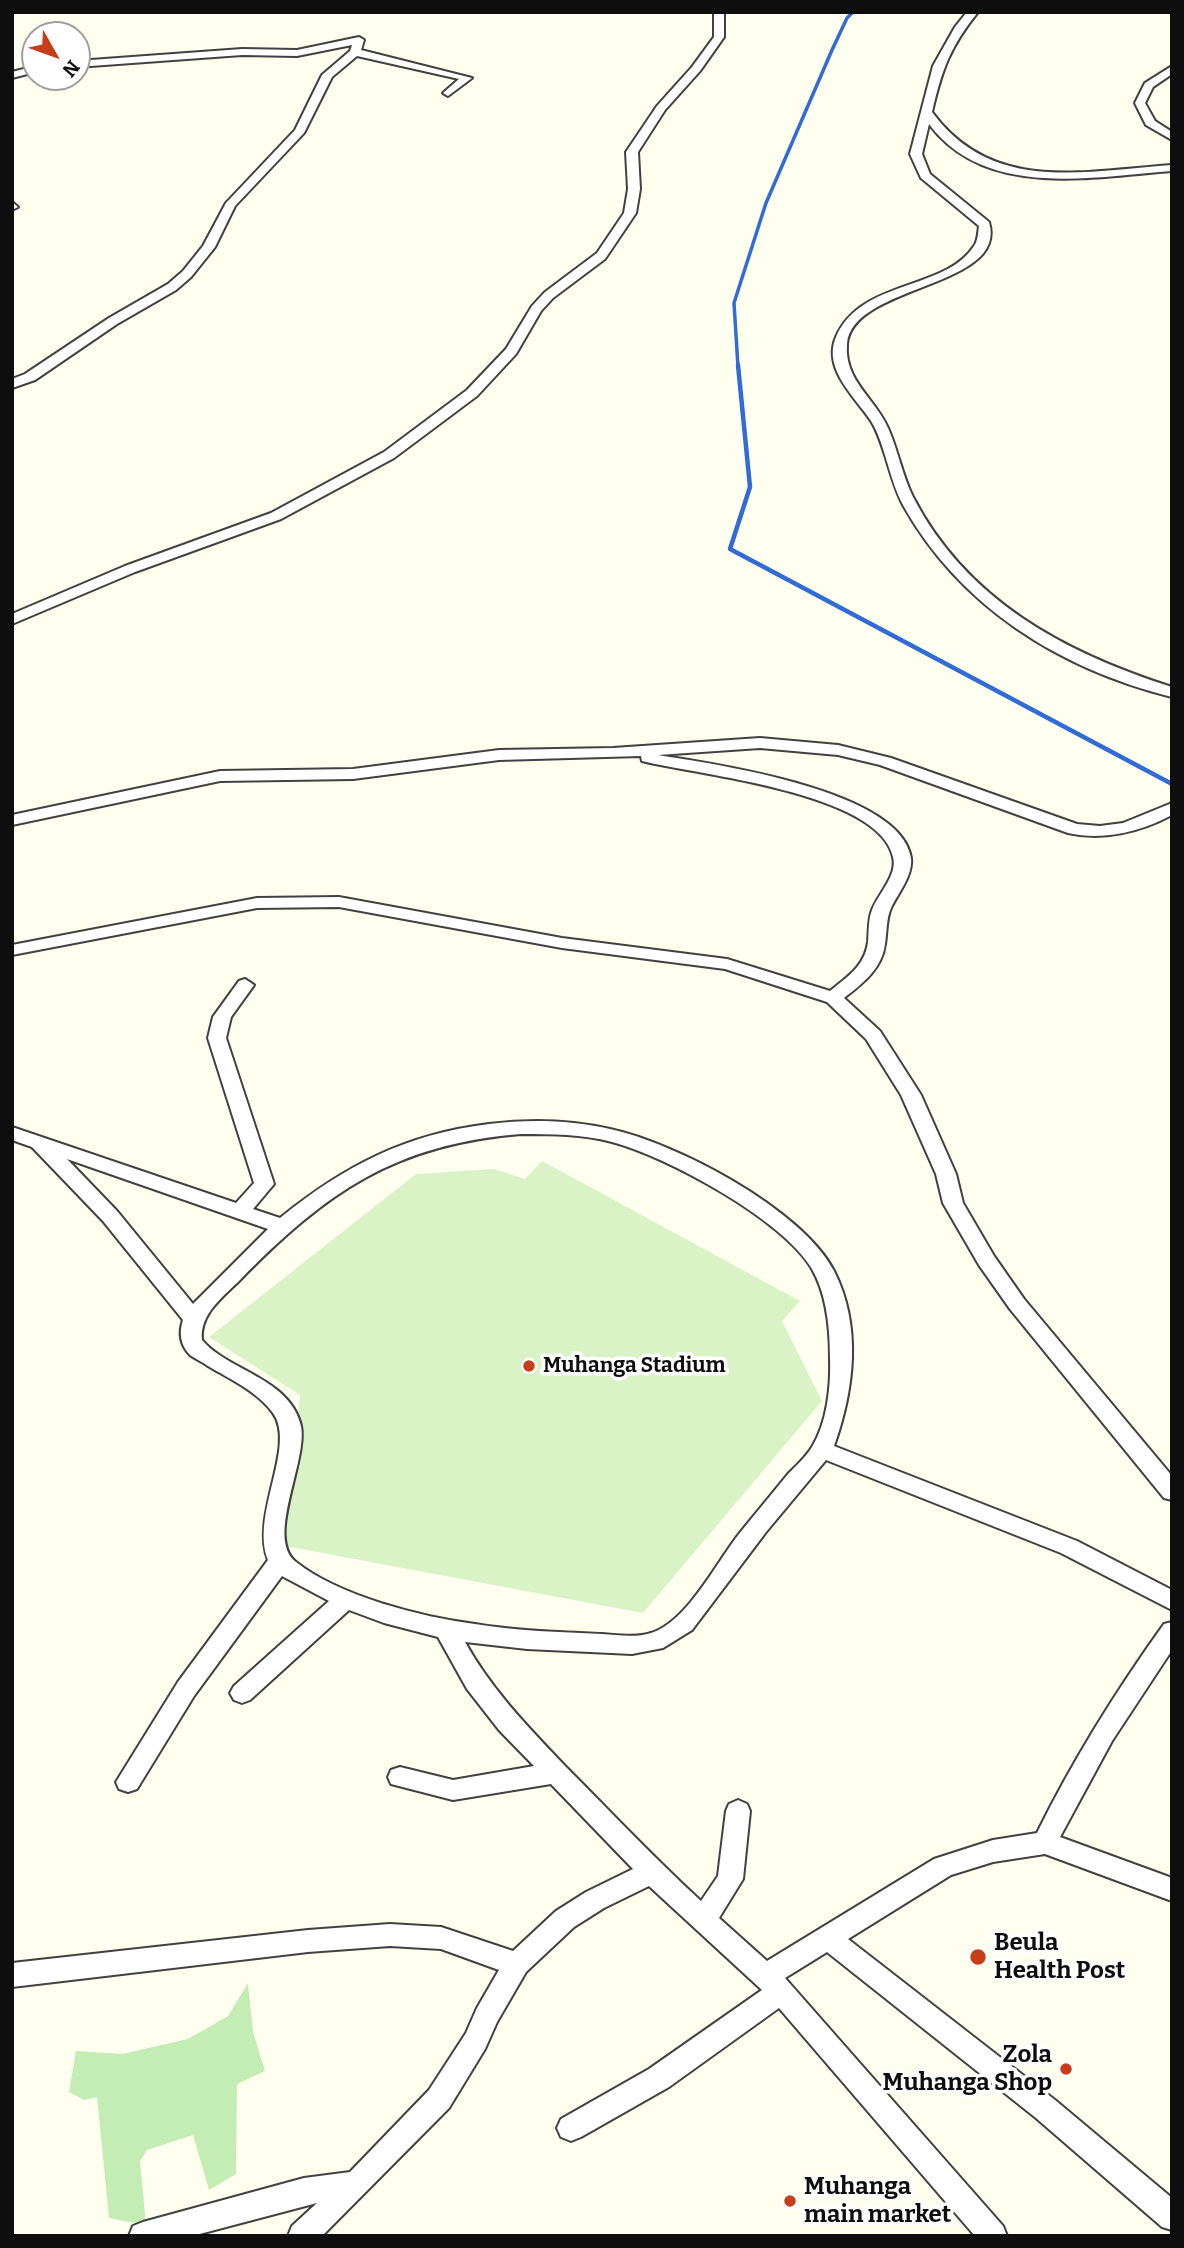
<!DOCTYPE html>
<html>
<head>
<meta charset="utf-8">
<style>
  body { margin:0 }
  #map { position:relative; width:1184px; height:2248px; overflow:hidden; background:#feffee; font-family:Bitter,serif }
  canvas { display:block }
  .frame { position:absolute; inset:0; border:14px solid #0e0e0e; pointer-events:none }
  .north { position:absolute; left:21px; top:21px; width:70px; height:70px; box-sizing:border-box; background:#fff; border:2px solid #9f9f9f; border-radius:50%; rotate:130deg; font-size:19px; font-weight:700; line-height:28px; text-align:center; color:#0e0e0e }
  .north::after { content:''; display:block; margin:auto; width:24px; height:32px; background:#c83e1b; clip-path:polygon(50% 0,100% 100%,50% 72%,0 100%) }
</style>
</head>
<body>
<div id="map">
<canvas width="1184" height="2248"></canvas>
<div class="frame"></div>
<div class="north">N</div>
</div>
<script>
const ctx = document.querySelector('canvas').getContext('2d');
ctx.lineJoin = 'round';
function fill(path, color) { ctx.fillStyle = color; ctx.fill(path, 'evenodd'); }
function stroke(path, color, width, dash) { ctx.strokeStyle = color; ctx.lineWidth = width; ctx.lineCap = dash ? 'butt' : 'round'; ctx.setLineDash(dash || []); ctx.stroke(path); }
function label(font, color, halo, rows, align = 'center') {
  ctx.font = font + ' Bitter,serif'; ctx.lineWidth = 7; ctx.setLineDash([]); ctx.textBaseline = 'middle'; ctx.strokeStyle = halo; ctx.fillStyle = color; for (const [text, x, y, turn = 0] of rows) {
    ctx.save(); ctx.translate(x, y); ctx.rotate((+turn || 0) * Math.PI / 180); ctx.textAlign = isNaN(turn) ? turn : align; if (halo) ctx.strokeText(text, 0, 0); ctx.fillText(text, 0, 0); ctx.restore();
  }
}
fill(new Path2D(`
  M 248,1983 L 253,2032 L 265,2071 L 237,2084 L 236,2174 L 209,2190 L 193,2135 L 147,2150 L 140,2161 L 146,2225 L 109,2218 L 97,2097 L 84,2100 L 69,2092 L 76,2051 L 122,2054 L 188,2039 L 228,2016 Z`), '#c4edb5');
fill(new Path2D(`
  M 542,1161 L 800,1301 L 782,1321 L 822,1401 L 643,1613 L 285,1546 L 300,1395 L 209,1337 L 416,1174 L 494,1169 L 525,1179 Z`), '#d9f3c7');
stroke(new Path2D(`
  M 738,367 L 734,303 L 766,203 L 832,50 L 847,18 L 853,12`), '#306bd7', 3.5);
stroke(new Path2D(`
  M 738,365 L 750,487 L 730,549 L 1172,784`), '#306bd7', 4.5);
const minor = new Path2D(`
  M 714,12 L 724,12 L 724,37 L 700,71 L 665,110 L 638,152 L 640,189 L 636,213 L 605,259 L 553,298 L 541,311 L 516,354 L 477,396 L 394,458 L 281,519 L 135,572 L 12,624 L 12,614 L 125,566 L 271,513 L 384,452 L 467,390 L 506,349 L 532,306 L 545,292 L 597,253 L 624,213 L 628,189 L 626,152 L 657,106 L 692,67 L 714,37 Z
  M 967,12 L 978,12 C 950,47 942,69 932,112 C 992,194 1083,171 1172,165 L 1172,171 C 1090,177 985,199 929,124 L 922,154 L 930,174 L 989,222 C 1009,288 852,284 847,344 C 844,381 875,398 888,428 C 898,450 902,475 913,497 C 967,601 1065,653 1172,687 L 1172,697 C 1060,669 960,607 903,505 C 889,479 885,443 871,421 C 856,398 822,369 836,337 C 861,279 945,291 974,246 C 978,241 978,233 979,226 L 921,178 L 910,154 L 933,66 L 955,27 Z
  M 359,37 L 364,40 L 361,50 L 472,78 L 448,96 L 443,93 L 459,79 L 357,56 L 332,77 L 304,133 L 235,206 L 215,247 L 191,277 L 176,290 L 117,324 L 35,380 L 12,388 L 12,379 L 25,374 L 109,318 L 168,284 L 183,271 L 203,246 L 226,203 L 295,130 L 322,75 L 350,51 L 352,45 L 297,56 L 242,55 L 77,67 L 77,61 L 242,49 L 297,50 Z
  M 35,66 L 35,72 L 12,78 L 12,72 Z
  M 1172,66 L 1172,74 L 1153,87 L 1145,103 L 1155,121 L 1172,132 L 1172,140 L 1146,125 L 1135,103 L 1145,83 Z
  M 12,202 L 18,207 L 12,210 Z
  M 760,738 L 838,745 L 891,758 L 1077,824 L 1100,826 L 1123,823 L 1172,803 L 1172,815 C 1140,832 1103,841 1068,833 L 880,765 L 838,755 L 760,748 L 658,755 C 714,764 901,790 911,858 C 913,876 898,893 891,908 C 886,919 887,932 885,944 C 882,969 862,984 844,998 L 880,1031 L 921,1095 L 956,1174 L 963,1203 L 994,1256 L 1024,1299 L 1172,1476 L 1172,1500 L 1164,1498 L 1010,1309 L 979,1265 L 943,1203 L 936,1174 L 901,1095 L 866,1039 L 827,1002 L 725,969 L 562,948 L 339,907 L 257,908 L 12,955 L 12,945 L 257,898 L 339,897 L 562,938 L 727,959 L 830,991 C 847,977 865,966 868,942 C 869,932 868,920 872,910 C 878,894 898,875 893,857 C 879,792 697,775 642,761 L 641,756 L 499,760 L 353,779 L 220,781 L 12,825 L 12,815 L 220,771 L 353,769 L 499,750 L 613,748 Z
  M 245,979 L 254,985 L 231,1017 L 226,1038 L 274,1184 L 253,1209 L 280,1218 C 344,1166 406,1134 489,1124 C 529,1119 571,1120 610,1129 C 676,1143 802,1209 834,1271 C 862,1326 854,1390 834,1446 L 1077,1541 L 1172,1590 L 1172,1610 L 1061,1553 L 826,1460 L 766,1532 L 692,1630 L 663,1648 L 632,1654 L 527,1649 L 465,1642 C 491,1689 527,1726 565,1766 C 610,1811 654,1858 701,1901 L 718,1876 L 726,1811 L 729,1804 L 738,1800 L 747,1804 L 750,1811 L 743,1879 L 719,1918 L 767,1961 L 934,1859 L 993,1840 L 1037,1833 C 1073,1760 1116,1691 1164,1624 L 1172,1622 L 1172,1650 L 1112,1741 L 1060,1837 L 1172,1878 L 1172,1901 L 1045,1854 L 993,1862 L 951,1875 L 848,1939 L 1055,2100 L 1172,2198 L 1172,2230 L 1162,2227 L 1036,2118 L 827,1952 L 785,1978 L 1003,2226 L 1007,2236 L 975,2236 L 779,2008 L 669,2087 L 581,2137 L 571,2141 L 561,2137 L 557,2128 L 561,2119 L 649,2069 L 762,1990 L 649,1886 L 604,1908 L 574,1927 L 526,1972 L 497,2022 L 485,2049 L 449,2108 L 322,2236 L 288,2236 L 292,2226 L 317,2203 L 192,2236 L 129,2236 L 133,2226 L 143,2222 L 304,2178 L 350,2172 L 429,2090 L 466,2033 L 477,2008 L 499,1970 L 441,1949 L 390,1946 L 308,1952 L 12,1987 L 12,1963 L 308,1930 L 390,1924 L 441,1927 L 513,1951 L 556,1911 L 586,1892 L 633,1869 L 551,1784 L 453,1800 L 391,1784 L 388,1777 L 391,1770 L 400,1767 L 453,1780 L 534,1766 L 499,1730 L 467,1689 L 438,1637 L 384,1623 L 349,1610 L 250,1700 L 242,1703 L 234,1700 L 230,1693 L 234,1686 L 329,1601 L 282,1576 L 194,1696 L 137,1789 L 128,1792 L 119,1789 L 116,1782 L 178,1682 L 268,1560 C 250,1515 297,1446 273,1413 C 258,1392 230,1379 208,1366 C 203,1362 195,1359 190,1355 C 180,1345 179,1332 183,1320 L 103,1221 L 32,1147 L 12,1140 L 12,1127 L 236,1203 L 254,1183 L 208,1038 L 213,1017 L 239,981 ZM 521,1134 C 551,1134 582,1134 612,1142 C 666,1156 784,1220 812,1269 C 827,1295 830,1329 830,1358 C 831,1387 827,1423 812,1447 C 806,1457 796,1466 788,1474 C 772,1494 755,1514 739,1534 C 716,1563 687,1622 651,1633 C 636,1638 617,1635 602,1634 C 559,1632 517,1631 475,1624 C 421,1617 339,1596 296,1562 C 265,1538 308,1461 301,1426 C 290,1378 228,1371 202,1340 C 199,1314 224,1296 240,1280 C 326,1192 395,1144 521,1134 ZM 67,1159 L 268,1229 L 193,1304 L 117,1211 Z`);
stroke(minor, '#414141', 4);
fill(minor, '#fff');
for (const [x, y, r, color] of [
  [529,1366,7,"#c83e1b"],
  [978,1957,9,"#c83e1b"],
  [1066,2069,7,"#c83e1b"],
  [790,2201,7,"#c83e1b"]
]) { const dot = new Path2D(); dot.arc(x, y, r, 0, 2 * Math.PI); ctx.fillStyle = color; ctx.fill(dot); stroke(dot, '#fff', 2.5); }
label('bold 21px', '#0e0e0e', '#fff', [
  ["Muhanga Stadium",543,1366]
], 'left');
label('bold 24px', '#0e0e0e', '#fff', [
  ["Beula",994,1943],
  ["Health Post",994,1971],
  ["Zola",1052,2055,"right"],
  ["Muhanga Shop",1052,2083,"right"],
  ["Muhanga",804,2187],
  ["main market",804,2215]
], 'left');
</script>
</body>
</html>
